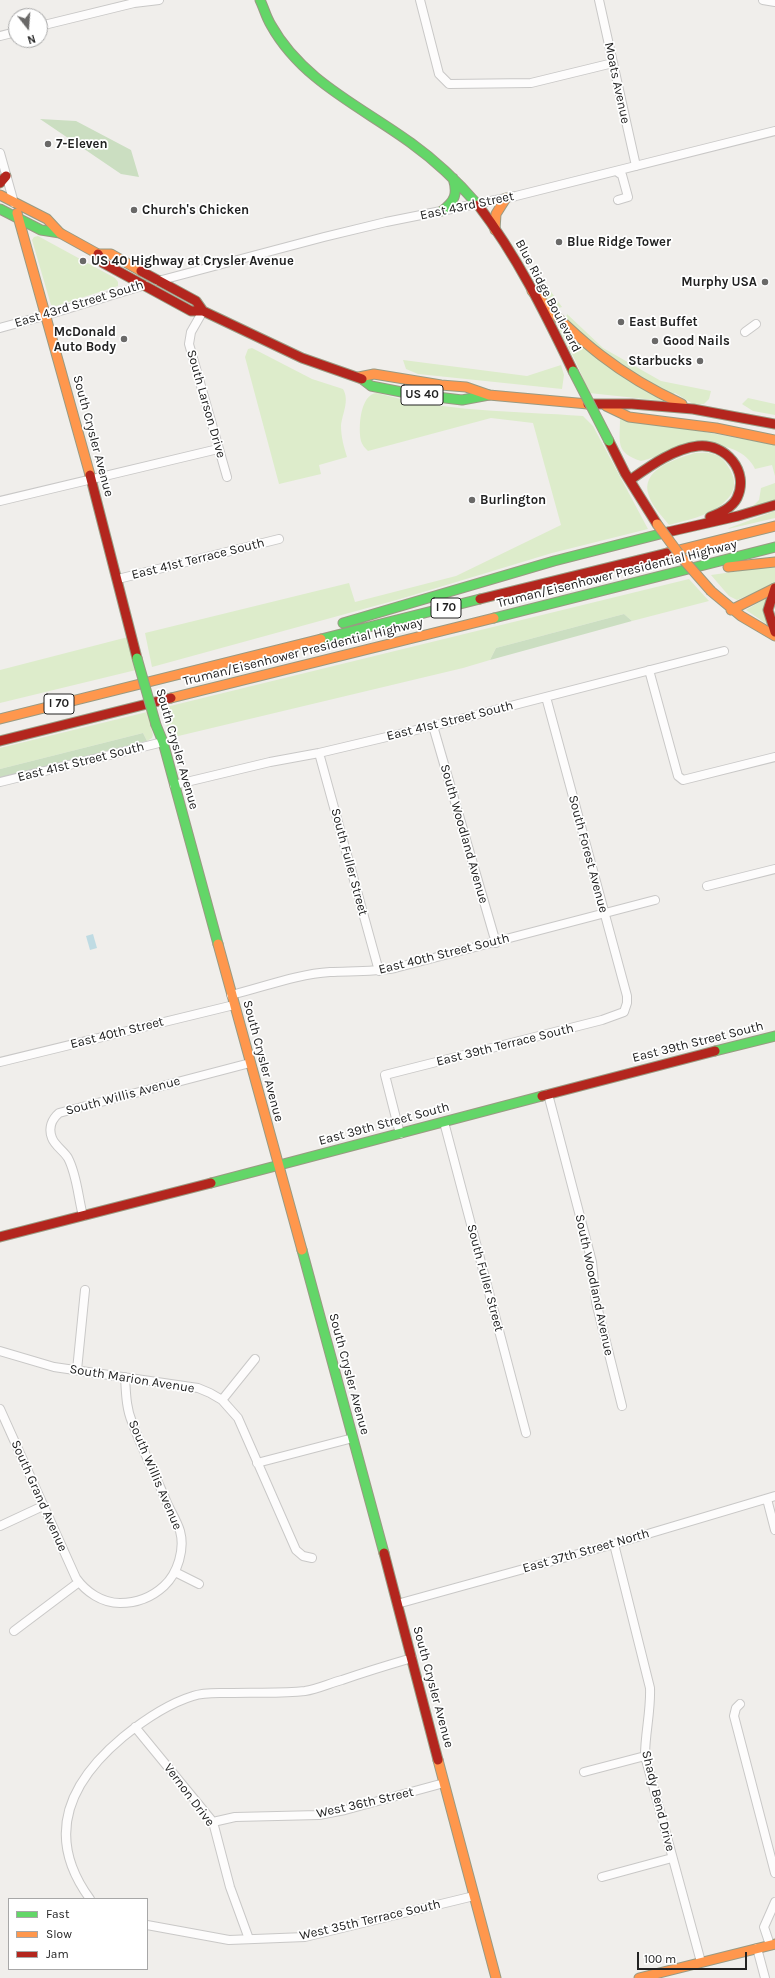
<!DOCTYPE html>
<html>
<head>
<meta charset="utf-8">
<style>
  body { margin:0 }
  #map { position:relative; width:775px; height:1978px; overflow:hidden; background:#f0eeeb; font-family:Karla,sans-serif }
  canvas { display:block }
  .legend { position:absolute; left:8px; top:1898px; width:140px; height:72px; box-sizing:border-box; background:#fff; border:1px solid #a7a7a7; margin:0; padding:5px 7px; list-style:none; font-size:12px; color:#222 }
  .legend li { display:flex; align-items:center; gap:8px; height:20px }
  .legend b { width:20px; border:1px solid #a7a7a7 }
  .north { position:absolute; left:8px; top:8px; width:40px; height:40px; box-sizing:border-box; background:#fff; border:1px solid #a7a7a7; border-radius:50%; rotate:163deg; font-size:11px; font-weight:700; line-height:16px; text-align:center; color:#222 }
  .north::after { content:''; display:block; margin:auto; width:14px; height:18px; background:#6a6968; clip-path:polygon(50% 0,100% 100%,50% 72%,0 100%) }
  .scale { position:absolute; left:637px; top:1952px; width:110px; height:18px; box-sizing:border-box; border:2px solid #222; border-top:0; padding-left:5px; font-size:12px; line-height:14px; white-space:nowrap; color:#222; -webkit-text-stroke:3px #fff; paint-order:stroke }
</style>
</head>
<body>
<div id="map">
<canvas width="775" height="1978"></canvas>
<ul class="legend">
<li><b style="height:5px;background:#63d668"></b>Fast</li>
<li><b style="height:5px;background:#ff974d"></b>Slow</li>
<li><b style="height:5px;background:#b3261e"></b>Jam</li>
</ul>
<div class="north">N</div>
<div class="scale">100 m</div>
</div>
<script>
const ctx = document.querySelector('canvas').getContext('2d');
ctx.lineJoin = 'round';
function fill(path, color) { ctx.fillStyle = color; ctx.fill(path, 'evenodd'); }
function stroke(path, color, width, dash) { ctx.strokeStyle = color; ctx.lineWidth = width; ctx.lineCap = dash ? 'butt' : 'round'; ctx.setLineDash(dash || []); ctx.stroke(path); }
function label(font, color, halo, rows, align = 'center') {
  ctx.font = font + ' Karla,sans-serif'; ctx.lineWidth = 3.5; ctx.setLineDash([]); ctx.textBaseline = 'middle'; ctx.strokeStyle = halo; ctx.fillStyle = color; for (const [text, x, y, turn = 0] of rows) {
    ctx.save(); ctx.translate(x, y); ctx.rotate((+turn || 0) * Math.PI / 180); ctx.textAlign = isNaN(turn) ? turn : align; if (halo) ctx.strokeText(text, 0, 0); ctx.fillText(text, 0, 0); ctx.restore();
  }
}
fill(new Path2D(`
  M 38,236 L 115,278 L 118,282 L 118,286 L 56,306 L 51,305 L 32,240 L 34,237 Z
  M 539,275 L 562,307 L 555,309 C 548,300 531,285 539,275 Z
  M 567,314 L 603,348 L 661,381 L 711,391 L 709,399 L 704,404 L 693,404 L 675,393 L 672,395 L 601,354 L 566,318 Z
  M 562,327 L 664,401 L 589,393 L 576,362 L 559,329 Z
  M 252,348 L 312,379 L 343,389 C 350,401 342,414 341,426 C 341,437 344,447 347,457 L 319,465 L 321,474 L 279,484 L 245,357 L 248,349 Z
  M 403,360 L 527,376 L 561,365 L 564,375 L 562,389 L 418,374 L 406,369 Z
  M 377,393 C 443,412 515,411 583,416 L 593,426 L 648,529 L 552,553 L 400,599 L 152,667 L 145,633 L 349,583 L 355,602 L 456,576 L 561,525 L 533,423 L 491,418 L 368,451 C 365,448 362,445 361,441 C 358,428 360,394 377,393 Z
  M 748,398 L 775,404 L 775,415 L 753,411 L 742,404 Z
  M 620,419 L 705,432 L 775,445 L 775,476 L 772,465 L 755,469 C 747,450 721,443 701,444 C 686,446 657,457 641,461 C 615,453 620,442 620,419 Z
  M 695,453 C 700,453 708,452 713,454 C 721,456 725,461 729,468 C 738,483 735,494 721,505 C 706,517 686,520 669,525 C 662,516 652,506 649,496 C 639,470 675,459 695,453 Z
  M 775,483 L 775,500 L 750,509 L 759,500 L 761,488 Z
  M 775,511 L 775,518 L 728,529 L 729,528 Z
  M 775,566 L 775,584 L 737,600 L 729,596 L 711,575 Z
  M 689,579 L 709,601 L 632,621 L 624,614 L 496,648 L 490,660 L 463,668 L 170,738 L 162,708 Z
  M 768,597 L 768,625 L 746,610 Z
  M 128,637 L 136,670 L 0,703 L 0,670 Z
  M 147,712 L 153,735 L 152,738 L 147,741 L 143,733 L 0,769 L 0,748 Z`), '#ddeccb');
fill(new Path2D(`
  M 40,119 L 76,121 L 131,150 L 139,177 L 121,174 Z
  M 624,614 L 632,621 L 490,660 L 496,648 Z
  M 143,733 L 147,741 L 0,778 L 0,769 Z`), '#cbdec1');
fill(new Path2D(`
  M 93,934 L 97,948 L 90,950 L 86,936 Z`), '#bfdbe3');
const street = new Path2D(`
  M 420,0 L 439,74 L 449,84 L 531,83 L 613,63
  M 599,0 L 636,166
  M 763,0 L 775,2
  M 40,26 L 134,3 L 159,0
  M 0,36 L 16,32
  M 0,153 L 14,203
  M 616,171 L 622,175 L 628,197 L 618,200
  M 158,281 L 324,237 L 386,222 L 516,196 L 775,131
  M 203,311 L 191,332 L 189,344 L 227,477
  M 0,328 L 47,315 L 145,285
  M 745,332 L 756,324
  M 0,501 L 218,449
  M 118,579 L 279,539
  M 649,670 L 678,776 L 683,780 L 775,757
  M 433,726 L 496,943
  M 319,753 L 379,971
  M 0,782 L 163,742
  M 174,785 L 270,762 L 319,753 L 433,726 L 724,651
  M 707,886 L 775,869
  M 231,995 C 264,987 297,974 330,972 C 352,971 373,972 395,968 L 655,900
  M 0,1062 L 234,1005
  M 548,1094 L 592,1262 L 596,1302 L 622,1406
  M 444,1122 L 526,1433
  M 400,1134 L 385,1075 L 602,1020 L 624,1012 L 627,1003 L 627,996 L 546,697
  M 83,1216 C 78,1197 77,1175 68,1158 C 64,1151 55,1146 52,1138 C 48,1128 52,1119 59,1113 L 250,1063
  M 0,1351 L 54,1367 L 198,1388 L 210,1393 L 222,1400 L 238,1418 L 296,1550 L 303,1556 L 312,1558
  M 77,1370 L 85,1290
  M 222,1400 L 255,1359
  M 0,1409 L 76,1578 C 86,1592 102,1603 120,1603 C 137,1603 151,1598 164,1586 C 178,1573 185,1549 180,1531 C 177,1521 171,1512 167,1503 C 156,1476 142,1449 132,1422 C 126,1408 126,1392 125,1377
  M 257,1463 L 353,1438
  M 767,1499 L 775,1530
  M 0,1526 L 43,1506
  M 614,1544 L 650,1688 C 651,1711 645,1733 645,1756 L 701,1962
  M 175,1572 L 199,1584
  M 397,1604 L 614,1544 L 775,1496
  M 14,1631 L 79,1582
  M 740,1704 L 736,1708 L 734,1716 L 775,1873
  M 135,1727 L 213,1822 L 230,1887 L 249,1939
  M 584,1772 L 645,1756
  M 213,1822 L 235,1817 L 319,1815 L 345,1810 L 444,1783
  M 602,1877 L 672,1858
  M 90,1899 C 44,1836 69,1782 123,1737 C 144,1720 167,1704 193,1696 C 204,1692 217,1693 229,1693 C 254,1692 280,1694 305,1691 C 318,1689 330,1683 342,1680 C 365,1672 388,1665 412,1658
  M 147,1925 L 229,1940 L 305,1937 L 474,1896
  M 770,1945 L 764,1927 L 775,1902
  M 757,1948 L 765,1978`);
const fast = new Path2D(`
  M 260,0 C 264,8 266,17 271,25 C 302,81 362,107 411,143 C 436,161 458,182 478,205
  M 0,209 L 41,230 L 60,233
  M 442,211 C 455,201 458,194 453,178
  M 362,379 L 371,386 L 412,394 L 462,400 L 489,395
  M 494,618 L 775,547
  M 343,623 L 554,561 L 668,532
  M 321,639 L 480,599
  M 156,725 L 163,742 L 218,944
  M 715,1051 L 775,1036
  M 211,1183 L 542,1096
  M 302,1250 L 384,1553`);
const slow = new Path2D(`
  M 0,195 L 47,219 L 60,233 L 98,254 L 111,254 L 141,271
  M 17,213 L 90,475
  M 495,230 L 496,214 L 506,198
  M 532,291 C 579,341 619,375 682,404
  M 359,377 L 374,374 L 441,385 L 466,387 L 489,395 L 588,404
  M 606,406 L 629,417 L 716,428 L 775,440
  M 667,553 L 775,526
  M 728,567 L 775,562
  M 711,591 L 741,616 L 775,636
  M 731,610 L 775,588
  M 171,698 L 494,618
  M 0,719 L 321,639
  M 218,944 L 302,1250
  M 438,1760 L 496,1978
  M 639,1978 L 775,1944`);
const jam = new Path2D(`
  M 0,183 L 6,176
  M 478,205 C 517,256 545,313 573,371
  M 98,254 L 103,263 L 191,311 L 203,311 L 302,358 L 362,379
  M 141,271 L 196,301 L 203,311
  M 588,404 L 632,404 L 693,409 L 775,424
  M 609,441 L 625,473 L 657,524
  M 90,475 L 137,658
  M 630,480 C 650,466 673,449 698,446 C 725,443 750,471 737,498 C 732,508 720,513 710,517
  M 668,532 L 738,516 L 775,505
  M 775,588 L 768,610 L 775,632
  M 480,599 L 667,553
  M 0,741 L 171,698
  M 542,1096 L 715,1051
  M 0,1237 L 211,1183
  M 384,1553 L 438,1760`);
stroke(street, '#c9c8c7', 10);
stroke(fast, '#999a82', 11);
stroke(slow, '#999a82', 11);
stroke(jam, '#999a82', 11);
stroke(street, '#fdfcfc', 8);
stroke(fast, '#63d668', 9);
stroke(slow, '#ff974d', 9);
stroke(jam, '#b3261e', 9);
const fastBridge = new Path2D(`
  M 573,371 L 609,441
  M 137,658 L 156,725`);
const slowBridge = new Path2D(`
  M 657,524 L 682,558 L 711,591`);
stroke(fastBridge, '#999a82', 11, []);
stroke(slowBridge, '#999a82', 11, []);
stroke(fastBridge, '#63d668', 9);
stroke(slowBridge, '#ff974d', 9);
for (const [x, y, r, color] of [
  [48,144,4,"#6a6968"],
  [134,210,4,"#6a6968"],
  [559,242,4,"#6a6968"],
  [83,261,4,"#6a6968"],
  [765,282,4,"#6a6968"],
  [621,322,4,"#6a6968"],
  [124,339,4,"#6a6968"],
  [655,341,4,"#6a6968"],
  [700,361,4,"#6a6968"],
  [472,500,4,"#6a6968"]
]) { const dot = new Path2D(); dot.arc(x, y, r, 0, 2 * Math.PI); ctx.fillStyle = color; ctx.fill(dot); stroke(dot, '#fff', 1.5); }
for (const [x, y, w] of [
  [422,395,42],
  [446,608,30],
  [59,704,30]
]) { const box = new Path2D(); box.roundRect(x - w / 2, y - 10, w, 20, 3); ctx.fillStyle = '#fff'; ctx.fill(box); stroke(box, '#222', 1); }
label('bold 12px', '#222', null, [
  ["US 40",422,395],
  ["I 70",446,608],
  ["I 70",59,704]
]);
label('13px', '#222', '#fff', [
  ["Moats Avenue",617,83,78],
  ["East 43rd Street",467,206,-12],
  ["Blue Ridge Boulevard",548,296,62],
  ["East 43rd Street South",79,304,-17],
  ["South Larson Drive",206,404,74],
  ["South Crysler Avenue",93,436,75],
  ["East 41st Terrace South",198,559,-14],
  ["Truman/Eisenhower Presidential Highway",617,574,-14],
  ["Truman/Eisenhower Presidential Highway",303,652,-14],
  ["East 41st Street South",450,721,-14],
  ["South Crysler Avenue",177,749,74],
  ["East 41st Street South",81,762,-14],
  ["South Woodland Avenue",464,834,74],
  ["South Forest Avenue",588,854,75],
  ["South Fuller Street",349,862,75],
  ["East 40th Street South",444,954,-14],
  ["East 40th Street",117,1033,-14],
  ["East 39th Street South",698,1042,-14],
  ["East 39th Terrace South",505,1045,-14],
  ["South Crysler Avenue",263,1061,75],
  ["South Willis Avenue",123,1096,-15],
  ["East 39th Street South",384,1124,-15],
  ["South Fuller Street",485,1278,75],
  ["South Woodland Avenue",594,1285,78],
  ["South Crysler Avenue",349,1374,75],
  ["South Marion Avenue",132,1379,9],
  ["South Willis Avenue",155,1475,67],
  ["South Grand Avenue",39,1496,66],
  ["East 37th Street North",586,1551,-16],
  ["South Crysler Avenue",433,1687,75],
  ["Vernon Drive",189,1795,53],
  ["Shady Bend Drive",658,1801,76],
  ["West 36th Street",365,1803,-13],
  ["West 35th Terrace South",370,1920,-13]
]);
label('bold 13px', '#222', '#fff', [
  ["7-Eleven",56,144],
  ["Church's Chicken",142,210],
  ["Blue Ridge Tower",567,242],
  ["US 40 Highway at Crysler Avenue",91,261],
  ["Murphy USA",757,282,"right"],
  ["East Buffet",629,322],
  ["McDonald",116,332,"right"],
  ["Auto Body",116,347,"right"],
  ["Good Nails",663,341],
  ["Starbucks",692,361,"right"],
  ["Burlington",480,500]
], 'left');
</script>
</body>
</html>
